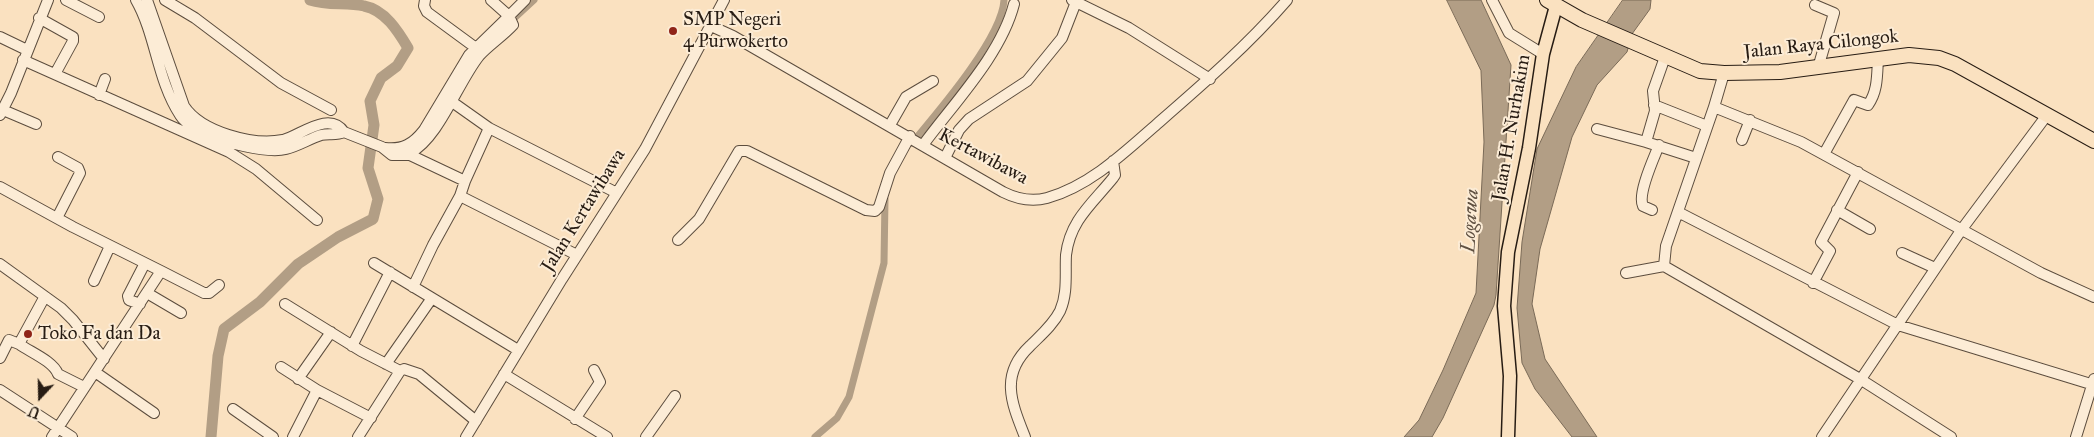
<!DOCTYPE html>
<html>
<head>
<meta charset="utf-8">
<style>
  body { margin:0 }
  #map { position:relative; width:2094px; height:437px; overflow:hidden; background:#fae1c0; font-family:"IM FELL Great Primer",serif }
  canvas { display:block }
  .north { position:absolute; left:15px; top:372px; width:50px; height:50px; -webkit-text-stroke:4px #fcecd6; paint-order:stroke; rotate:201deg; font-size:14px; font-weight:700; line-height:20px; text-align:center; color:#271c13 }
  .north::after { content:''; display:block; margin:auto; width:18px; height:22px; background:#271c13; clip-path:polygon(50% 0,100% 100%,50% 72%,0 100%) }
</style>
</head>
<body>
<div id="map">
<canvas width="2094" height="437"></canvas>
<div class="north">U</div>
</div>
<script>
const ctx = document.querySelector('canvas').getContext('2d');
ctx.lineJoin = 'round';
function fill(path, color) { ctx.fillStyle = color; ctx.fill(path, 'evenodd'); }
function stroke(path, color, width, dash) { ctx.strokeStyle = color; ctx.lineWidth = width; ctx.lineCap = dash ? 'butt' : 'round'; ctx.setLineDash(dash || []); ctx.stroke(path); }
function label(font, color, halo, rows, align = 'center') {
  ctx.font = font + ' "IM FELL Great Primer",serif'; ctx.lineWidth = 4; ctx.setLineDash([]); ctx.textBaseline = 'middle'; ctx.strokeStyle = halo; ctx.fillStyle = color; for (const [text, x, y, turn = 0] of rows) {
    ctx.save(); ctx.translate(x, y); ctx.rotate((+turn || 0) * Math.PI / 180); ctx.textAlign = isNaN(turn) ? turn : align; if (halo) ctx.strokeText(text, 0, 0); ctx.fillText(text, 0, 0); ctx.restore();
  }
}
const water = new Path2D(`
  M 1447,0 L 1481,0 L 1511,65 L 1496,295 L 1494,305 L 1443,418 L 1432,437 L 1404,437 L 1419,420 L 1443,370 L 1476,293 L 1484,142 L 1481,71 Z
  M 1623,0 L 1651,0 L 1650,9 L 1632,34 L 1627,52 L 1597,85 L 1572,137 L 1540,249 L 1532,304 L 1545,359 L 1597,437 L 1572,437 L 1535,389 L 1522,363 L 1517,308 L 1522,242 L 1537,149 L 1576,67 Z`);
fill(water, '#b29e85');
stroke(water, '#7a6a57', 1);
stroke(new Path2D(`
  M 508,24 L 534,0
  M 912,143 C 937,113 1002,38 1004,0
  M 815,437 L 837,418 L 849,397 L 884,263 L 885,199`), '#b29e85', 7);
stroke(new Path2D(`
  M 211,437 L 218,356 L 224,329 L 260,302 L 298,264 L 338,237 L 373,219 L 378,199 L 368,168 L 374,125 L 370,101 L 381,78 L 397,66 L 408,48 C 398,31 385,10 364,6 C 346,2 328,6 310,0`), '#b29e85', 11);
const minor = new Path2D(`
  M 66,0 L 99,17
  M 136,0 C 156,35 157,80 180,115 C 193,136 262,155 286,149 C 298,146 309,139 321,135 C 329,133 336,136 344,132 L 382,147 L 392,155 L 410,155
  M 147,0 L 184,106 C 201,132 253,146 283,140 C 300,136 329,110 344,132
  M 165,0 L 195,18 L 281,83 L 331,110
  M 425,0 L 424,6 L 427,12 L 476,48
  M 491,0 L 509,16 L 525,0
  M 1072,0 L 1129,28 L 1210,79
  M 1492,0 L 1509,33 L 1543,54
  M 1815,5 L 1834,13 L 1818,68
  M 39,18 L 73,37 L 73,41 L 55,74
  M 711,26 L 733,36 L 1003,192 C 1017,199 1032,202 1047,198 C 1090,186 1125,152 1157,124 C 1203,84 1248,45 1287,0
  M 0,37 L 27,50
  M 23,60 L 229,152 L 256,169 L 317,220
  M 99,95 L 105,79
  M 448,99 L 489,128 L 617,193
  M 1654,105 L 1707,126
  M 1714,107 L 1724,73
  M 3,110 L 36,124
  M 0,115 L 11,93 L 48,0
  M 890,125 L 906,97 L 933,81
  M 1597,129 L 1646,142 L 1696,158
  M 1742,140 L 1750,120
  M 1646,142 L 1655,111 L 1653,91 L 1665,57
  M 923,145 C 953,104 1001,55 1014,4
  M 385,148 C 403,150 413,144 424,130 L 469,55 L 509,16 L 513,25 C 503,36 489,45 479,56 C 458,82 439,138 410,153
  M 408,149 L 410,155 L 465,181 L 460,196 L 577,255
  M 1824,154 L 1854,100 L 1868,105 C 1878,91 1877,75 1878,58
  M 945,158 L 959,130 L 969,119 L 1027,81 L 1062,38 L 1076,2
  M 465,181 L 489,128
  M 0,187 L 73,227 L 161,271 L 52,437
  M 1652,210 L 1643,206 C 1637,194 1654,158 1659,145
  M 1837,210 L 1870,229
  M 1678,212 L 1898,325 L 2094,385
  M 57,218 L 80,173 L 78,168 L 58,157
  M 678,240 L 699,219 L 739,151 L 747,151 L 866,210 L 875,211 L 879,207 L 890,173 L 910,136
  M 1902,253 L 1935,268
  M 374,263 L 518,350
  M 0,264 L 61,308 L 73,320 L 104,359
  M 161,271 L 204,293 L 209,293 L 219,285
  M 1626,273 L 1664,266
  M 94,281 L 110,246
  M 1813,283 L 1830,251 L 1821,242 L 1858,172
  M 413,287 L 433,245 L 460,196
  M 147,293 L 181,313
  M 140,304 L 129,300 L 128,296 L 145,263
  M 285,304 L 361,351 L 400,371
  M 19,344 C 30,352 53,361 58,374 L 84,387
  M 352,346 L 390,272
  M 0,358 L 9,340 L 19,344 L 44,298
  M 386,364 L 432,298
  M 281,367 L 317,390 L 293,437
  M 95,372 L 154,413
  M 504,374 L 607,437
  M 298,379 L 331,332
  M 0,390 L 72,437
  M 317,390 L 371,418
  M 233,409 L 273,437
  M 575,419 L 600,382 L 594,370
  M 358,437 L 400,371 L 404,369 L 419,374 L 476,421
  M 466,437 L 562,279 L 645,149 L 724,0
  M 646,437 L 675,396
  M 1025,437 C 1012,404 999,375 1030,346 C 1041,335 1053,325 1060,311 C 1068,293 1065,274 1066,255 C 1070,220 1093,203 1113,178 L 1115,175 L 1113,161
  M 1822,437 L 1962,229 L 2047,115
  M 1951,437 L 1860,379 L 1664,266 L 1666,246 L 1714,107 L 1801,142 L 2041,273 L 2094,297
  M 2076,437 L 2094,379`);
const major = new Path2D(`
  M 1508,437 L 1510,376 L 1504,306 L 1508,252 L 1529,148 L 1543,54 L 1556,6`);
const highway = new Path2D(`
  M 1547,0 L 1582,20 L 1700,71 L 1724,73 L 1780,72 L 1909,55 L 1939,58 L 1955,64 L 2094,141`);
stroke(minor, '#5c4d3e', 12);
stroke(major, '#271c13', 15);
stroke(highway, '#271c13', 16);
stroke(minor, '#fcecd6', 10);
stroke(major, '#fae1c0', 12);
stroke(highway, '#fae1c0', 14);
for (const [x, y, r, color] of [
  [673,31,5,"#8f2418"],
  [28,334,5,"#8f2418"]
]) { const dot = new Path2D(); dot.arc(x, y, r, 0, 2 * Math.PI); ctx.fillStyle = color; ctx.fill(dot); stroke(dot, '#fcecd6', 2); }
label('19px', '#271c13', '#fcecd6', [
  ["SMP Negeri",683,20],
  ["4 Purwokerto",683,42],
  ["Toko Fa dan Da",38,334]
], 'left');
label('19px', '#271c13', '#fcecd6', [
  ["Jalan Raya Cilongok",1821,45,-6],
  ["Jalan H. Nurhakim",1512,128,-80],
  ["Kertawibawa",983,157,28],
  ["Jalan Kertawibawa",584,211,-58]
]);
label('italic 20px', '#5f5041', '#fcecd6', [
  ["Logawa",1471,221,-87]
]);
</script>
</body>
</html>
